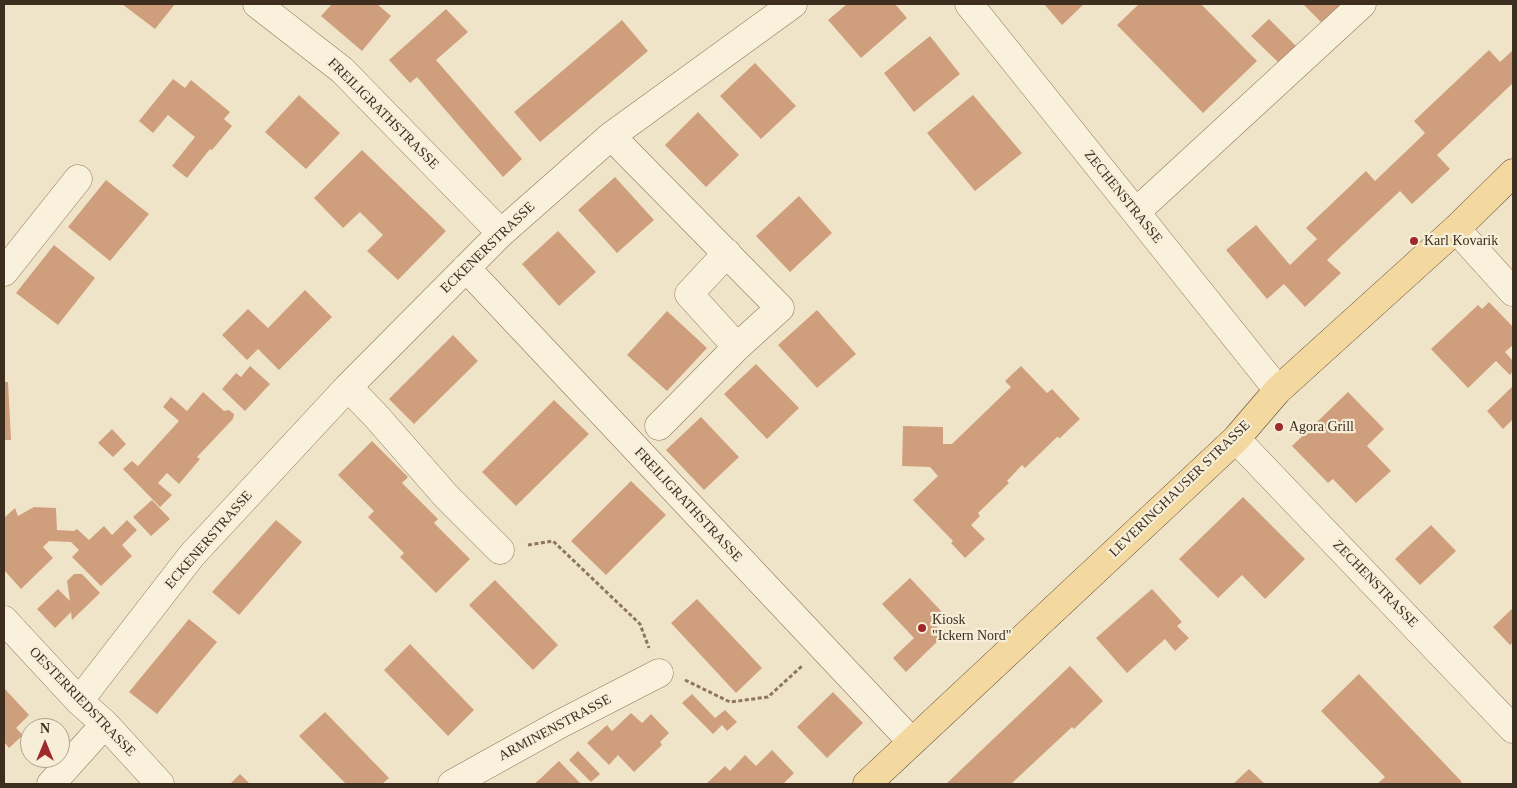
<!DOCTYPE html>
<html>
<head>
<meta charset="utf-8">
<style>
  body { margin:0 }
  #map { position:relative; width:1517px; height:788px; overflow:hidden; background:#f0e4c8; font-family:"Times New Roman",serif }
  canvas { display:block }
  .frame { position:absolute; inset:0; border:5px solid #3d2e20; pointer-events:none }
  .north { position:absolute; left:20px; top:718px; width:50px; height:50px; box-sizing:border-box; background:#f7eed8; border:1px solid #ada18e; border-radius:50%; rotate:0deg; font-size:14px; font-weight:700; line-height:20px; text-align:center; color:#3d2e20 }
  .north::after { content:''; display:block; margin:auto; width:18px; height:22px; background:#9e2a2b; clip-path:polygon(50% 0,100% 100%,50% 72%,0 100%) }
</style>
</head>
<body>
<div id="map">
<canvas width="1517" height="788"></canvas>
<div class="frame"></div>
<div class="north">N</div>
</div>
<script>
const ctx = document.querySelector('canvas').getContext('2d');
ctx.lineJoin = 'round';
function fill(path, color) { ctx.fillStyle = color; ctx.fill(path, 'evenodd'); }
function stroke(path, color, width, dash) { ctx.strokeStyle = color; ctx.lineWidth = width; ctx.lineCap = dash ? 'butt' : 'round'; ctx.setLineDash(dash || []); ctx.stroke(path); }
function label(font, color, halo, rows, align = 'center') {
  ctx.font = font + ' "Times New Roman",serif'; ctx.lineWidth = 4.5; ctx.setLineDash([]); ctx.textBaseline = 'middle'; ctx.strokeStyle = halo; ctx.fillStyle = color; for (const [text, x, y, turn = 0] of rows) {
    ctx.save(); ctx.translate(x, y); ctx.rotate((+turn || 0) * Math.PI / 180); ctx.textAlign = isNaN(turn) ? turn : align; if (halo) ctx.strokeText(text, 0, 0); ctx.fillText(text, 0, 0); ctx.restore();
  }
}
fill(new Path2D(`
  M 122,4 L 175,4 L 155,29 Z
  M 332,4 L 377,4 L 391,16 L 362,51 L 321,16 Z
  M 847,4 L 895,4 L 907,18 L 861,58 L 828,20 Z
  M 1044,4 L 1084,4 L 1062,25 Z
  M 1139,4 L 1201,4 L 1257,61 L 1203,113 L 1117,25 Z
  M 1303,4 L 1342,4 L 1322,23 Z
  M 446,9 L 468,32 L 436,60 L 522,159 L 503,177 L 417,77 L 410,83 L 389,60 Z
  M 1269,19 L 1296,46 L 1279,63 L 1251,36 Z
  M 622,20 L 648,51 L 540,142 L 514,112 Z
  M 930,36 L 960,74 L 914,112 L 884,73 Z
  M 1489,50 L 1500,62 L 1513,50 L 1513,83 L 1437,155 L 1450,169 L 1412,204 L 1400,191 L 1332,255 L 1327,260 L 1341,273 L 1305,307 L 1284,284 L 1267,299 L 1226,250 L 1256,225 L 1290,265 L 1317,239 L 1306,228 L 1366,171 L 1375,181 L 1420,138 L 1425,133 L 1414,121 Z
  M 755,63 L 796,106 L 761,139 L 720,96 Z
  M 173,79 L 185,88 L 191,80 L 230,112 L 224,119 L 232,126 L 212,150 L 210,149 L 187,178 L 172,166 L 195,137 L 168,115 L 153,133 L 139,121 Z
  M 299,95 L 340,133 L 306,169 L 265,132 Z
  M 973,95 L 1022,153 L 975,191 L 927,133 Z
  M 698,112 L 739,155 L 706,187 L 665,145 Z
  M 362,150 L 446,231 L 398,280 L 367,251 L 383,235 L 360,212 L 343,228 L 314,198 Z
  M 615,177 L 654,220 L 617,253 L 578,210 Z
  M 106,180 L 149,214 L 110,261 L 68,227 Z
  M 799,196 L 832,233 L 790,272 L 756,236 Z
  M 558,231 L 596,272 L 559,306 L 522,264 Z
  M 54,245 L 95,278 L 58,325 L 16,293 Z
  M 305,290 L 332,317 L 279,370 L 258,349 L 247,360 L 222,335 L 248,309 L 268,328 Z
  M 1489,302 L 1513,327 L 1513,345 L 1505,352 L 1513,361 L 1513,371 L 1510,375 L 1496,361 L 1468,388 L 1431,349 L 1478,305 L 1482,309 Z
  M 817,310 L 856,354 L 817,388 L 778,345 Z
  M 667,311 L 707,348 L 667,391 L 627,355 Z
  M 453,335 L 478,361 L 414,424 L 389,399 Z
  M 756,364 L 799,408 L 767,439 L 724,394 Z
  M 250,366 L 270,384 L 245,411 L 222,389 L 236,373 L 241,377 Z
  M 1021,366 L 1047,393 L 1052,389 L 1080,419 L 1060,438 L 1057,437 L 1025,468 L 1022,465 L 1007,481 L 1009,483 L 978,513 L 980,516 L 971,525 L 985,539 L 965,558 L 951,543 L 953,541 L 913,500 L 938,476 L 930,467 L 902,466 L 903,426 L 943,427 L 943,444 L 952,444 L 1011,387 L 1005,381 Z
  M 4,382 L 8,382 L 11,440 L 4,440 Z
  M 1513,386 L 1513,419 L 1503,429 L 1487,411 Z
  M 203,392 L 224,411 L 229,410 L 234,414 L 233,419 L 197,457 L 200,459 L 179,484 L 167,473 L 158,483 L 172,495 L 160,507 L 123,469 L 132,461 L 138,466 L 179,421 L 163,407 L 171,397 L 187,411 Z
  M 1348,392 L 1384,429 L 1367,446 L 1391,471 L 1356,503 L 1333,479 L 1328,483 L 1292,446 Z
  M 554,400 L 589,434 L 516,506 L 482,472 Z
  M 701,417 L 739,457 L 704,490 L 666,450 Z
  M 112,429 L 126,444 L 113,457 L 98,443 Z
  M 372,441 L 408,477 L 402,483 L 438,519 L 434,523 L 470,559 L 436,593 L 400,557 L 404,553 L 368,517 L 374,511 L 338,475 Z
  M 631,481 L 666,515 L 606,575 L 571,541 Z
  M 1243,497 L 1305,559 L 1265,599 L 1242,575 L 1218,598 L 1179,559 Z
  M 152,500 L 170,519 L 151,536 L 133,517 Z
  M 34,507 L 56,508 L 57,530 L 74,531 L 77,529 L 89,540 L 104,526 L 112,535 L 127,520 L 137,530 L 122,545 L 132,556 L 101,586 L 72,557 L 79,550 L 71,542 L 49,541 L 43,547 L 53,558 L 21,589 L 4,570 L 4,518 L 15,508 L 18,516 Z
  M 276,520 L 302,542 L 239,615 L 212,592 Z
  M 1431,525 L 1456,551 L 1420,585 L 1395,559 Z
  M 74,574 L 82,574 L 100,593 L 72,620 L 71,612 L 55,628 L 37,609 L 58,589 L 70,601 L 67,581 Z
  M 910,578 L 942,612 L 932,621 L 944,635 L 906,672 L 893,658 L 914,638 L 882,604 Z
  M 495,580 L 558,645 L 533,670 L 469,605 Z
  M 1152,589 L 1182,622 L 1177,626 L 1189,638 L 1175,651 L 1165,639 L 1127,673 L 1096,638 Z
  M 697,599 L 762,668 L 736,693 L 671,623 Z
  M 1513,608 L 1513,642 L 1510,645 L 1493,627 Z
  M 189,619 L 217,642 L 157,714 L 129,692 Z
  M 410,644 L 474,710 L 448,736 L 384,670 Z
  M 1070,666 L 1103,701 L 1074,729 L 1072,727 L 1011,784 L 946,784 Z
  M 1359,674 L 1462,782 L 1459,784 L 1377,784 L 1385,777 L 1321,711 Z
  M 4,688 L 29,715 L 16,728 L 23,735 L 9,748 L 4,742 Z
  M 833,692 L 863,723 L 827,758 L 797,727 Z
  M 692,694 L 715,718 L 725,710 L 737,722 L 727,731 L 722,725 L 713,734 L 682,703 Z
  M 325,712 L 389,778 L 382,784 L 346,784 L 299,736 Z
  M 631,713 L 642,723 L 651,714 L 669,733 L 660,742 L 662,745 L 634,772 L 618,755 L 609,765 L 587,743 L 607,725 L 612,731 Z
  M 772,750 L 794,773 L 783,784 L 706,784 L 725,766 L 730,771 L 745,755 L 756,766 Z
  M 578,751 L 600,774 L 591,782 L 569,760 Z
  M 559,761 L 580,783 L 534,784 L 541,778 Z
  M 1249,769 L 1265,784 L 1233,784 Z
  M 240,774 L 250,784 L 230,784 Z`), '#cf9f7d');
const minor = new Path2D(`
  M 257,4 L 342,70 L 501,233
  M 969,4 L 1278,390
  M 611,136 L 780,308 L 737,347 L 659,426
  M 1136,212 L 1362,4
  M 1456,229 L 1513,292
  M 727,253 L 689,294 L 737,347
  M 466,268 L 911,741
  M 4,272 L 78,179
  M 348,387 L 376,416 L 446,496 L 500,550
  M 1236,439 L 1513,729
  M 4,620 L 79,701 L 105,724 L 160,784
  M 79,701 L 192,555 L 348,387 L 501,233 L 611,136 L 793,4
  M 51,784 L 105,724
  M 452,784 L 560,724 L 659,673`);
const major = new Path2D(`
  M 867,784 L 1236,439 L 1278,390 L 1456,229 L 1513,173`);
stroke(minor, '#8d765c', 29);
stroke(major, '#5b4430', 29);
stroke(new Path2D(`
  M 528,545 L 553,541 L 640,624 L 649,648
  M 685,680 L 730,702 L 768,697 L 802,666`), '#8d765c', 3, [4, 2.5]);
stroke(minor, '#faf1dc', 28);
stroke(major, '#f3d9a0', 28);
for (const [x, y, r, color] of [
  [1414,241,5,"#9e2a2b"],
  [1279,427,5,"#9e2a2b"],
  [922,628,5,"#9e2a2b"]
]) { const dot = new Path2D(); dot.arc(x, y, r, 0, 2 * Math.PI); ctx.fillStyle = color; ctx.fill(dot); stroke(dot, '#f7eed8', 2); }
label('14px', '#3d2e20', '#f7eed8', [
  ["FREILIGRATHSTRASSE",383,114,45],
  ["ZECHENSTRASSE",1123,197,51],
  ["ECKENERSTRASSE",488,248,-44],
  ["LEVERINGHAUSER STRASSE",1180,489,-44],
  ["FREILIGRATHSTRASSE",688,505,47],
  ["ECKENERSTRASSE",209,540,-49],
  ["ZECHENSTRASSE",1375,584,46],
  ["OESTERRIEDSTRASSE",82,702,46],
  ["ARMINENSTRASSE",555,728,-28]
]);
label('14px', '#3d2e20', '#f7eed8', [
  ["Karl Kovarik",1424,241],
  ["Agora Grill",1289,427],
  ["Kiosk",932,620],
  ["\"Ickern Nord\"",932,636]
], 'left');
</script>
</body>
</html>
